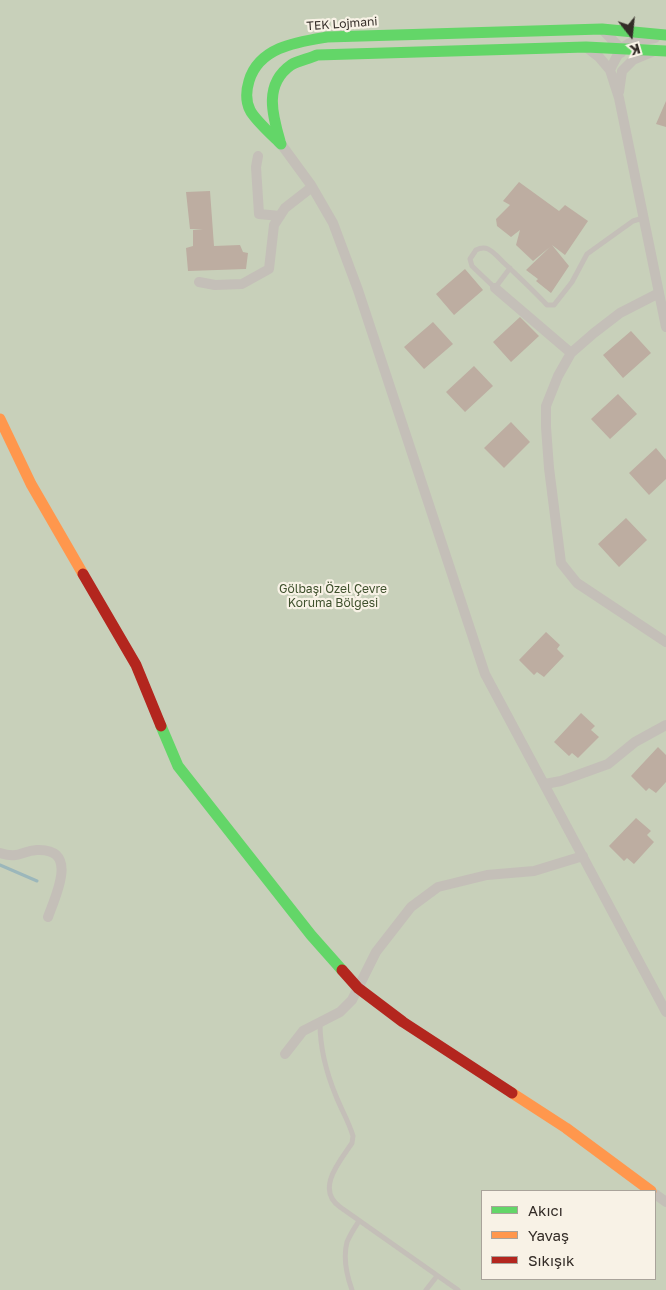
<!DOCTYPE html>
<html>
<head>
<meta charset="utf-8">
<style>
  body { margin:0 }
  #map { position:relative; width:666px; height:1290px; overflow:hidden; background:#eae7df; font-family:"Golos Text",sans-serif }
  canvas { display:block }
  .legend { position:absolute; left:481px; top:1190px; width:175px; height:90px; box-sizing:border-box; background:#f8f2e6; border:1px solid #a9a39a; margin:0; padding:6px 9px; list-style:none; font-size:15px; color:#332c27 }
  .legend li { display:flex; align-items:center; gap:10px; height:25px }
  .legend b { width:25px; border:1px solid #a9a39a }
  .north { position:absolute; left:606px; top:10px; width:50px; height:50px; -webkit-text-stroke:4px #f8f2e6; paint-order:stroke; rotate:164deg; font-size:14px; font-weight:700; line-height:20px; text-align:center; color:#332c27 }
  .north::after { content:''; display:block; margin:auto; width:18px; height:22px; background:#332c27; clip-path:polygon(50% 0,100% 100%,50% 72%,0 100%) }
</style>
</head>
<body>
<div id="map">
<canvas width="666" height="1290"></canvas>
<ul class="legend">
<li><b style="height:6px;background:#63d668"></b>Akıcı</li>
<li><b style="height:6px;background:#ff974d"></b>Yavaş</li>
<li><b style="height:6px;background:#b3261e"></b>Sıkışık</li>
</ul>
<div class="north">K</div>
</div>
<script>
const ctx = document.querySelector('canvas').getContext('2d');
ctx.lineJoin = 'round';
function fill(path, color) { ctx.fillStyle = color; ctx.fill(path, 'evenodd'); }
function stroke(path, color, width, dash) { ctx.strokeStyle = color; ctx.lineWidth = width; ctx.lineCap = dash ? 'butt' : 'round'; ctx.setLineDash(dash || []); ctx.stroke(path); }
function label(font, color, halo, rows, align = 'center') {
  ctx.font = font + ' "Golos Text",sans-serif'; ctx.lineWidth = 4.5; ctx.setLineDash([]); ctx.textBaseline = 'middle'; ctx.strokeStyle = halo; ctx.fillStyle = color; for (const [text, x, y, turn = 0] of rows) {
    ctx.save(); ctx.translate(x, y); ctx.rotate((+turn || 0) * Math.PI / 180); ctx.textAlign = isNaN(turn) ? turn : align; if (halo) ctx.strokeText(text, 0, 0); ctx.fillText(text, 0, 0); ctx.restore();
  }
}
fill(new Path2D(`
  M 0,0 L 666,0 L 666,1290 L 0,1290 ZM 482,1191 L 655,1191 L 655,1279 L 482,1279 Z`), '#c8d0ba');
stroke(new Path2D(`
  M 0,865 L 37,881`), '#9cb7bb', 3);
fill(new Path2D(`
  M 666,101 L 666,127 L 656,124 Z
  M 519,182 L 559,211 L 565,205 L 588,221 L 565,255 L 552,245 L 569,266 L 551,293 L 536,281 L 538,279 L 526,270 L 550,247 L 533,261 L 516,245 L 520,230 L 511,237 L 497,226 L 496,219 L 510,205 L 503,201 Z
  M 210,191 L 214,246 L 240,245 L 243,252 L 248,253 L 246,269 L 188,271 L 186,248 L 193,246 L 193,230 L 203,229 L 190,229 L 186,192 Z
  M 465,269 L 483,290 L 454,315 L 436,294 Z
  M 520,317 L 539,336 L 511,362 L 493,342 Z
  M 433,322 L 453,344 L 424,369 L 404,347 Z
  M 631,331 L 651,353 L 623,378 L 603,355 Z
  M 474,366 L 493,386 L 465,412 L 446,392 Z
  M 618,394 L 637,414 L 610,439 L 591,419 Z
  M 511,422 L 530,442 L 504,468 L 484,448 Z
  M 656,448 L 666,460 L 666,479 L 649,495 L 629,473 Z
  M 626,518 L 647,540 L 619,567 L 598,544 Z
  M 546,632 L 560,645 L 557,649 L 564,656 L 544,677 L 537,672 L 534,675 L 519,660 Z
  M 581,713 L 595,726 L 591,730 L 599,737 L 578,758 L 572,753 L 569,756 L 554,742 Z
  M 658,747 L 666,755 L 666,782 L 656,793 L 649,788 L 646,791 L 631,776 Z
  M 636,818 L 651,831 L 647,835 L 654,842 L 634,864 L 627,858 L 624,861 L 609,846 Z`), '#bdada1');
stroke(new Path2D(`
  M 510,268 L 495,288 L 472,266 L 470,259 L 476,250 C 480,248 483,247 488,249 C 493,251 499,258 503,262 C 518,276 533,290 547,305 L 554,305 L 572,282 L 587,254 L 633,221 L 643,218
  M 320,1023 C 320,1048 326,1072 336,1096 C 341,1109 349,1122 353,1136 L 352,1143 C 340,1161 315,1189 340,1207 L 458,1290
  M 352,1290 C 347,1276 343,1257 347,1242 C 350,1235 355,1227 359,1221
  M 426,1290 L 437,1276`), '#c4bfb8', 5);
stroke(new Path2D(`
  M 602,29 L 621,49 L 621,53
  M 586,47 L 599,57 L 610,70 L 619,98 L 666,327
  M 610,70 C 624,41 624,43 655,38
  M 619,92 L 622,71 L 633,60 L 652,52
  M 281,144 L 311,185 L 333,223 L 358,290 L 485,674 L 666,1012
  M 258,156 L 256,167 L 259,214 L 280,216
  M 199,282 L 215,285 L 242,284 L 269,269 L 274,225 L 285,208 L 312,187
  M 495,288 L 571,353
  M 659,293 L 620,313 L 594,333 L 571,353 L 558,376 L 546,406 L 546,427 L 549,468 L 561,563 L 577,583 L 666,642
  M 545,784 L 561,781 L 608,764 L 635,742 L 666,725
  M 0,853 C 19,859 21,851 37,850 C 80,848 55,897 48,917
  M 285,1054 L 303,1031 L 340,1012 L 352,1000 L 376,952 L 411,907 L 438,887 L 487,875 L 534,871 L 583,856
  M 655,1194 L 666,1202`), '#c4bfb8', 10);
stroke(new Path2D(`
  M 280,141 C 272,114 264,84 291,65 C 299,60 309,59 317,55 L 586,47 L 666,51
  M 281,144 C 273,136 254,119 250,110 C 245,100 246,91 249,81 C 259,47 297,42 327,37 L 602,29 L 666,35
  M 161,726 L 178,766 L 311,935 L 342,970`), '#63d668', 11);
stroke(new Path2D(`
  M 0,419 L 31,484 L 83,574
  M 512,1093 L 566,1128 L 651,1191`), '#ff974d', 11);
stroke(new Path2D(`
  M 83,574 L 136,665 L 161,726
  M 342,970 L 358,988 L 403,1022 L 512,1093`), '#b3261e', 11);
label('12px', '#332c27', '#f8f2e6', [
  ["TEK Lojmani",342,24,-4]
]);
label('12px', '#3e502c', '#f8f2e6', [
  ["Gölbaşı Özel Çevre",333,589],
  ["Koruma Bölgesi",333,603]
]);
</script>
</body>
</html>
